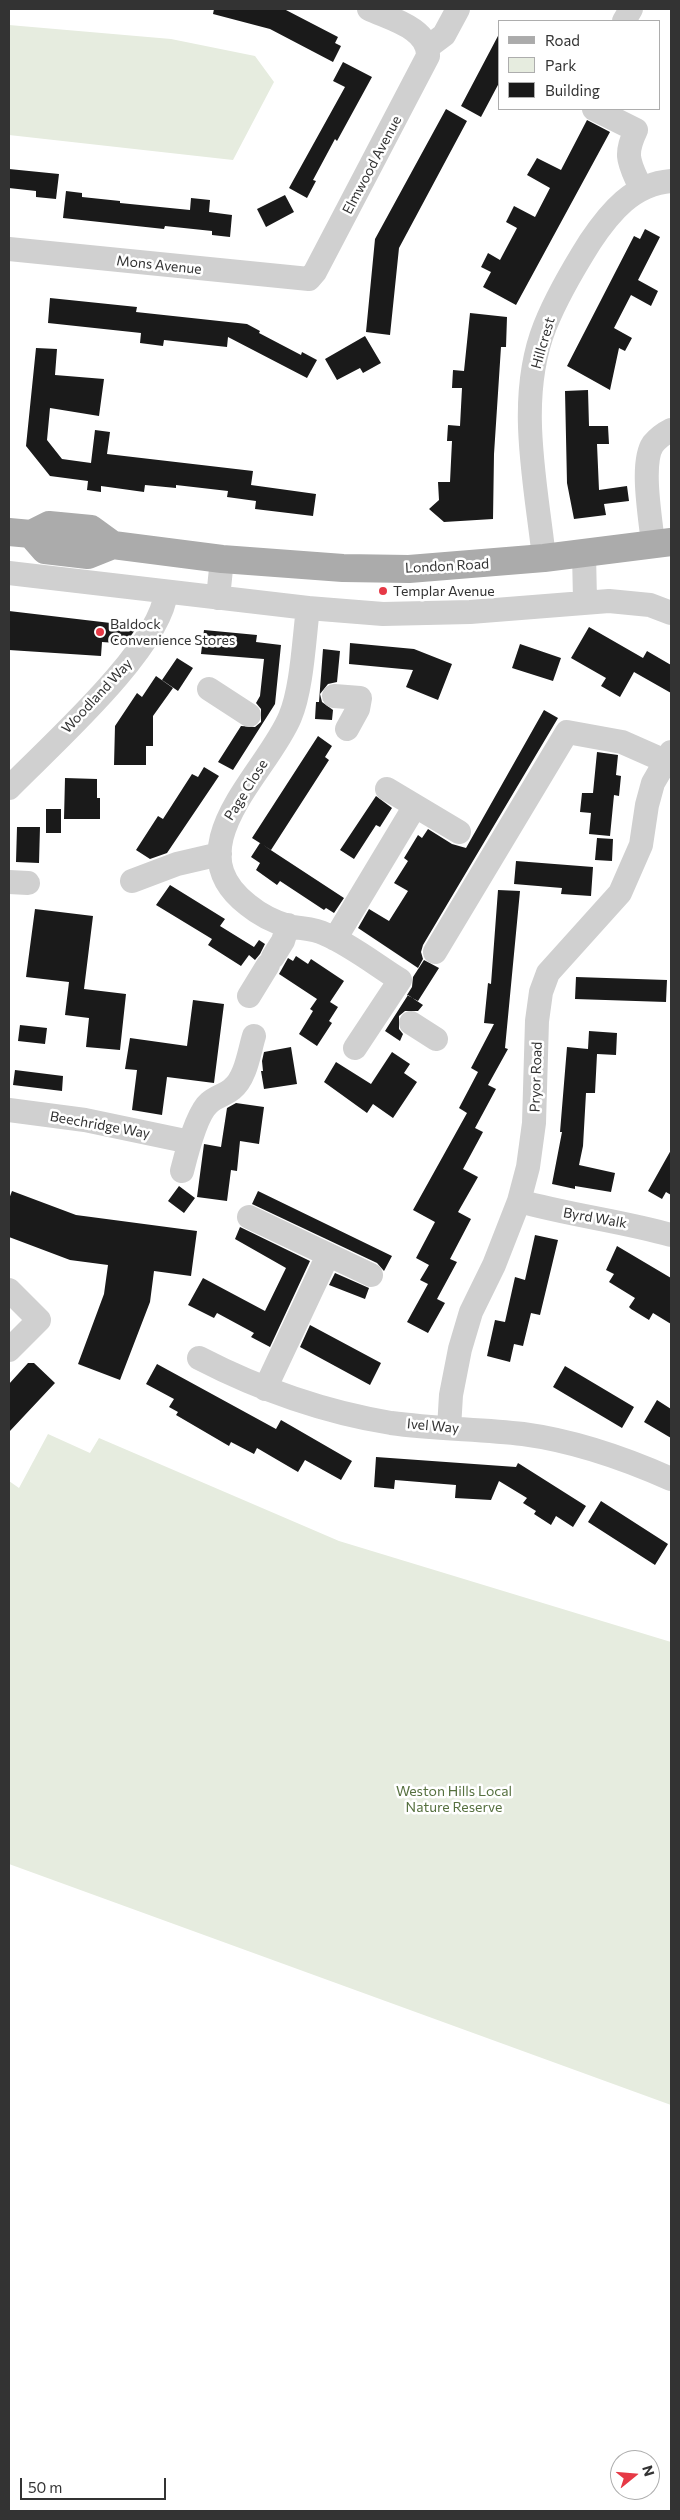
<!DOCTYPE html>
<html>
<head>
<meta charset="utf-8">
<style>
  body { margin:0 }
  #map { position:relative; width:680px; height:2520px; overflow:hidden; background:#fff; font-family:Commissioner,sans-serif }
  canvas { display:block }
  .frame { position:absolute; inset:0; border:10px solid #333; pointer-events:none }
  .legend { position:absolute; left:498px; top:20px; width:162px; height:90px; box-sizing:border-box; background:#fff; border:1px solid #adadad; margin:0; padding:6px 9px; list-style:none; font-size:15px; color:#333 }
  .legend li { display:flex; align-items:center; gap:10px; height:25px }
  .legend b { width:25px; border:1px solid #adadad }
  .north { position:absolute; left:610px; top:2450px; width:50px; height:50px; box-sizing:border-box; background:#fff; border:1px solid #adadad; border-radius:50%; rotate:73deg; font-size:14px; font-weight:700; line-height:20px; text-align:center; color:#333 }
  .north::after { content:''; display:block; margin:auto; width:18px; height:22px; background:#e63946; clip-path:polygon(50% 0,100% 100%,50% 72%,0 100%) }
  .scale { position:absolute; left:20px; top:2478px; width:146px; height:22px; box-sizing:border-box; border:2px solid #333; border-top:0; padding-left:6px; font-size:15px; line-height:18px; white-space:nowrap; color:#333; -webkit-text-stroke:4px #fff; paint-order:stroke }
</style>
</head>
<body>
<div id="map">
<canvas width="680" height="2520"></canvas>
<div class="frame"></div>
<ul class="legend">
<li><b style="height:6px;background:#ababab"></b>Road</li>
<li><b style="height:14px;background:#e6ecdf"></b>Park</li>
<li><b style="height:14px;background:#1a1a1a"></b>Building</li>
</ul>
<div class="north">N</div>
<div class="scale">50 m</div>
</div>
<script>
const ctx = document.querySelector('canvas').getContext('2d');
ctx.lineJoin = 'round';
function fill(path, color) { ctx.fillStyle = color; ctx.fill(path, 'evenodd'); }
function stroke(path, color, width, dash) { ctx.strokeStyle = color; ctx.lineWidth = width; ctx.lineCap = dash ? 'butt' : 'round'; ctx.setLineDash(dash || []); ctx.stroke(path); }
function label(font, color, halo, rows, align = 'center') {
  ctx.font = font + ' Commissioner,sans-serif'; ctx.lineWidth = 5; ctx.setLineDash([]); ctx.textBaseline = 'middle'; ctx.strokeStyle = halo; ctx.fillStyle = color; for (const [text, x, y, turn = 0] of rows) {
    ctx.save(); ctx.translate(x, y); ctx.rotate((+turn || 0) * Math.PI / 180); ctx.textAlign = isNaN(turn) ? turn : align; if (halo) ctx.strokeText(text, 0, 0); ctx.fillText(text, 0, 0); ctx.restore();
  }
}
fill(new Path2D(`
  M 9,25 L 171,39 L 255,56 L 274,82 L 233,160 L 9,135 Z
  M 48,1434 L 90,1453 L 99,1438 L 339,1541 L 671,1642 L 671,2105 L 9,1864 L 9,1481 L 19,1488 Z`), '#e6ecdf');
fill(new Path2D(`
  M 214,9 L 284,9 L 338,37 L 335,43 L 341,46 L 333,62 L 270,29 L 213,14 Z
  M 499,34 L 499,83 L 481,117 L 461,106 Z
  M 343,62 L 372,77 L 337,141 L 335,139 L 313,180 L 316,181 L 307,198 L 289,188 L 345,87 L 333,81 Z
  M 446,109 L 467,121 L 399,248 L 390,335 L 366,332 L 375,239 Z
  M 587,120 L 610,132 L 516,305 L 483,287 L 491,272 L 481,267 L 488,253 L 500,260 L 517,228 L 506,222 L 514,206 L 535,217 L 550,188 L 527,175 L 537,158 L 561,170 Z
  M 9,169 L 59,174 L 56,199 L 36,197 L 36,191 L 9,188 Z
  M 66,191 L 82,193 L 82,197 L 120,201 L 120,203 L 190,210 L 191,198 L 210,200 L 209,212 L 232,215 L 230,237 L 212,235 L 212,231 L 165,226 L 164,229 L 63,218 Z
  M 285,195 L 294,212 L 266,227 L 257,209 Z
  M 645,229 L 660,237 L 638,280 L 658,291 L 651,306 L 631,295 L 614,328 L 632,338 L 625,351 L 619,348 L 610,390 L 567,366 L 634,236 L 640,239 Z
  M 50,298 L 137,307 L 136,312 L 247,324 L 260,331 L 259,333 L 301,355 L 302,352 L 317,360 L 307,378 L 228,337 L 227,347 L 164,340 L 163,346 L 140,343 L 141,333 L 48,323 Z
  M 470,313 L 507,317 L 506,347 L 501,347 L 494,454 L 493,519 L 444,522 L 429,509 L 439,500 L 438,482 L 450,482 L 452,441 L 447,441 L 448,425 L 460,426 L 462,388 L 452,388 L 453,370 L 464,371 Z
  M 365,336 L 381,363 L 363,373 L 360,368 L 337,380 L 325,359 Z
  M 36,348 L 57,349 L 55,375 L 104,379 L 99,416 L 50,408 L 47,440 L 62,459 L 91,463 L 95,430 L 110,432 L 107,454 L 253,471 L 251,485 L 316,494 L 313,516 L 255,509 L 256,501 L 227,497 L 228,491 L 176,485 L 176,488 L 145,485 L 144,492 L 101,486 L 101,492 L 87,490 L 88,481 L 50,476 L 26,446 Z
  M 588,390 L 589,426 L 608,426 L 609,444 L 597,444 L 599,490 L 627,486 L 629,501 L 604,504 L 606,515 L 574,519 L 567,483 L 565,391 Z
  M 9,611 L 136,626 L 135,630 L 127,641 L 116,640 L 116,643 L 102,642 L 101,656 L 9,650 Z
  M 589,627 L 643,658 L 647,651 L 671,665 L 671,693 L 634,672 L 620,697 L 601,686 L 606,678 L 571,658 Z
  M 204,630 L 257,635 L 256,642 L 281,645 L 275,704 L 233,770 L 218,762 L 241,726 L 255,727 L 261,722 L 261,709 L 256,703 L 260,696 L 264,659 L 201,654 Z
  M 350,643 L 414,649 L 452,664 L 438,700 L 406,687 L 413,670 L 349,664 Z
  M 520,644 L 561,658 L 553,681 L 512,668 Z
  M 323,649 L 340,651 L 337,682 L 328,684 L 320,694 L 322,702 L 333,710 L 332,720 L 315,719 L 316,702 L 319,702 Z
  M 177,658 L 193,668 L 178,691 L 162,680 Z
  M 156,676 L 173,688 L 153,716 L 153,746 L 146,746 L 146,765 L 114,765 L 115,726 L 137,693 L 142,697 Z
  M 544,710 L 558,718 L 423,945 L 421,952 L 423,959 L 418,968 L 358,928 L 369,909 L 389,921 L 408,891 L 394,883 L 408,861 L 404,858 L 418,835 L 422,838 L 428,829 L 452,844 L 466,848 Z
  M 318,736 L 332,746 L 325,757 L 329,760 L 271,850 L 252,838 Z
  M 597,752 L 618,755 L 616,775 L 621,776 L 619,796 L 614,795 L 610,836 L 589,834 L 591,813 L 580,812 L 582,793 L 593,793 Z
  M 204,767 L 219,776 L 167,853 L 150,859 L 136,850 L 158,816 L 163,819 L 192,774 L 198,777 Z
  M 65,778 L 97,779 L 97,798 L 100,798 L 100,819 L 64,819 Z
  M 376,796 L 392,808 L 380,827 L 376,825 L 354,859 L 340,850 Z
  M 46,809 L 61,809 L 61,833 L 46,833 Z
  M 17,827 L 40,827 L 39,863 L 16,862 Z
  M 597,838 L 613,839 L 612,861 L 595,860 Z
  M 260,843 L 344,898 L 334,913 L 326,908 L 324,910 L 280,881 L 277,885 L 256,870 L 260,863 L 251,857 Z
  M 516,861 L 593,867 L 591,896 L 561,894 L 562,888 L 514,884 Z
  M 170,885 L 225,919 L 220,926 L 254,947 L 259,940 L 265,944 L 260,954 L 255,960 L 249,955 L 241,966 L 208,945 L 212,939 L 156,905 Z
  M 498,890 L 520,891 L 505,1048 L 508,1049 L 488,1085 L 496,1089 L 475,1128 L 483,1132 L 463,1169 L 478,1177 L 458,1212 L 471,1219 L 450,1259 L 457,1262 L 437,1299 L 445,1303 L 428,1333 L 407,1322 L 428,1284 L 420,1280 L 429,1265 L 416,1258 L 435,1222 L 413,1210 L 467,1113 L 459,1108 L 478,1072 L 471,1068 L 494,1024 L 484,1023 L 488,983 L 491,984 Z
  M 35,909 L 93,916 L 84,989 L 126,994 L 120,1050 L 86,1047 L 89,1018 L 65,1015 L 69,982 L 26,977 Z
  M 296,956 L 308,964 L 311,959 L 344,981 L 330,1002 L 338,1007 L 329,1021 L 332,1023 L 317,1046 L 299,1034 L 313,1011 L 310,1009 L 317,999 L 279,974 L 288,958 L 293,961 Z
  M 424,960 L 439,968 L 418,1001 L 407,995 L 412,987 L 413,977 Z
  M 576,977 L 667,980 L 666,1002 L 575,999 Z
  M 408,995 L 423,1005 L 418,1011 L 405,1011 L 399,1016 L 399,1029 L 403,1034 L 400,1041 L 385,1031 Z
  M 193,1000 L 224,1004 L 214,1083 L 167,1077 L 162,1115 L 132,1110 L 137,1070 L 125,1069 L 130,1038 L 187,1046 Z
  M 20,1025 L 47,1028 L 45,1044 L 18,1041 Z
  M 589,1031 L 617,1033 L 616,1055 L 597,1054 L 595,1093 L 586,1093 L 583,1146 L 579,1165 L 615,1173 L 611,1192 L 575,1186 L 575,1189 L 552,1184 L 562,1132 L 560,1132 L 567,1047 L 588,1049 Z
  M 291,1047 L 297,1084 L 264,1089 L 261,1071 L 263,1071 L 262,1061 L 264,1052 Z
  M 392,1052 L 410,1064 L 404,1073 L 417,1082 L 393,1118 L 373,1104 L 367,1113 L 324,1082 L 336,1062 L 371,1084 Z
  M 15,1070 L 63,1076 L 62,1091 L 13,1085 Z
  M 236,1103 L 264,1107 L 259,1144 L 240,1141 L 237,1171 L 231,1170 L 227,1201 L 197,1197 L 204,1144 L 221,1147 L 227,1108 Z
  M 671,1150 L 671,1195 L 666,1192 L 662,1199 L 648,1191 Z
  M 179,1186 L 195,1198 L 184,1213 L 168,1201 Z
  M 12,1191 L 76,1215 L 197,1231 L 191,1276 L 154,1271 L 150,1302 L 120,1380 L 78,1364 L 104,1294 L 108,1265 L 70,1260 L 9,1237 L 9,1199 Z
  M 258,1191 L 392,1256 L 384,1271 L 377,1263 L 252,1204 Z
  M 240,1227 L 310,1261 L 270,1347 L 251,1337 L 254,1333 L 217,1313 L 214,1318 L 188,1305 L 203,1278 L 265,1311 L 286,1268 L 235,1239 Z
  M 535,1235 L 558,1240 L 540,1315 L 531,1313 L 523,1346 L 514,1344 L 510,1362 L 487,1356 L 495,1320 L 505,1322 L 515,1277 L 525,1280 Z
  M 617,1246 L 671,1278 L 671,1324 L 653,1313 L 649,1320 L 631,1309 L 629,1307 L 635,1298 L 609,1282 L 614,1274 L 606,1270 Z
  M 335,1273 L 369,1288 L 365,1299 L 329,1285 Z
  M 310,1325 L 381,1363 L 370,1385 L 300,1347 Z
  M 28,1363 L 34,1363 L 55,1383 L 9,1432 L 9,1384 Z
  M 157,1364 L 276,1429 L 281,1420 L 352,1461 L 341,1480 L 305,1460 L 298,1472 L 257,1448 L 254,1454 L 231,1442 L 229,1446 L 176,1415 L 178,1412 L 169,1407 L 174,1399 L 146,1384 Z
  M 565,1366 L 634,1407 L 622,1428 L 553,1387 Z
  M 657,1400 L 671,1409 L 671,1438 L 644,1422 Z
  M 376,1457 L 516,1467 L 518,1463 L 586,1506 L 573,1527 L 556,1516 L 551,1525 L 534,1514 L 536,1511 L 523,1503 L 527,1498 L 499,1481 L 491,1500 L 455,1498 L 456,1485 L 395,1480 L 394,1489 L 374,1487 Z
  M 601,1501 L 668,1544 L 655,1565 L 588,1522 Z`), '#1a1a1a');
stroke(new Path2D(`
  M 624,21 L 631,9
  M 428,47 L 444,35 L 458,9
  M 594,109 L 636,130 C 623,157 630,163 641,189
  M 9,249 L 309,279 L 315,272 L 428,56 C 429,28 390,19 369,9
  M 653,544 C 651,521 640,463 653,444 C 658,438 665,433 671,430
  M 584,553 L 585,601
  M 544,558 C 536,483 516,399 545,326 C 557,296 573,269 590,242 C 610,212 633,184 671,181
  M 9,573 L 308,608 L 383,614 L 470,612 L 609,601 L 650,605 L 671,613
  M 218,598 L 222,559
  M 308,608 C 304,639 302,689 290,717 C 267,773 173,848 248,905 C 259,914 275,922 288,926 C 301,929 314,928 325,934 C 351,945 376,965 400,980 L 355,1048
  M 209,689 L 249,715
  M 334,696 L 360,698 L 358,709 L 347,729
  M 9,788 C 50,746 161,648 166,592
  M 387,789 L 459,832
  M 132,881 L 177,864 L 220,854
  M 9,882 L 28,883
  M 335,939 L 415,806
  M 435,952 L 567,732 L 622,742 L 665,761
  M 273,957 L 283,941 L 288,925
  M 249,996 L 268,965
  M 411,1023 L 436,1039
  M 9,1110 L 85,1120 L 190,1142
  M 182,1171 C 186,1155 197,1113 209,1103 C 215,1097 225,1095 232,1089 C 246,1078 249,1052 254,1036
  M 519,1201 C 569,1215 621,1221 671,1235
  M 249,1217 L 371,1275
  M 9,1290 L 39,1320 L 9,1350
  M 199,1358 C 259,1389 324,1412 391,1423 C 435,1429 480,1429 523,1434 C 575,1441 624,1458 671,1479
  M 265,1389 L 328,1255
  M 449,1428 L 451,1395 L 460,1349 L 471,1312 L 494,1265 L 519,1201 L 528,1167 L 534,1123 L 537,1021 L 541,992 L 548,973 L 620,893 L 641,845 L 647,805 L 653,783 L 671,752`), '#d0d0d0', 24);
stroke(new Path2D(`
  M 9,532 L 31,534 L 49,525 L 91,529 L 113,545 L 222,559 L 343,568 L 409,569 L 544,558 L 671,542
  M 31,534 L 45,550 L 88,555 L 113,545`), '#ababab', 28);
for (const [x, y, r, color] of [
  [383,591,5,"#e63946"],
  [100,632,5,"#e63946"]
]) { const dot = new Path2D(); dot.arc(x, y, r, 0, 2 * Math.PI); ctx.fillStyle = color; ctx.fill(dot); stroke(dot, '#fff', 2); }
label('14px', '#333', '#fff', [
  ["Elmwood Avenue",372,165,-62],
  ["Mons Avenue",159,265,6],
  ["Hillcrest",543,343,-74],
  ["London Road",447,566,-3],
  ["Woodland Way",97,696,-47],
  ["Page Close",246,790,-58],
  ["Pryor Road",536,1077,-88],
  ["Beechridge Way",100,1125,10],
  ["Byrd Walk",595,1218,10],
  ["Ivel Way",433,1426,5]
]);
label('14px', '#333', '#fff', [
  ["Templar Avenue",393,591],
  ["Baldock",110,624],
  ["Convenience Stores",110,640]
], 'left');
label('14px', '#56703f', '#fff', [
  ["Weston Hills Local",454,1791],
  ["Nature Reserve",454,1807]
]);
</script>
</body>
</html>
